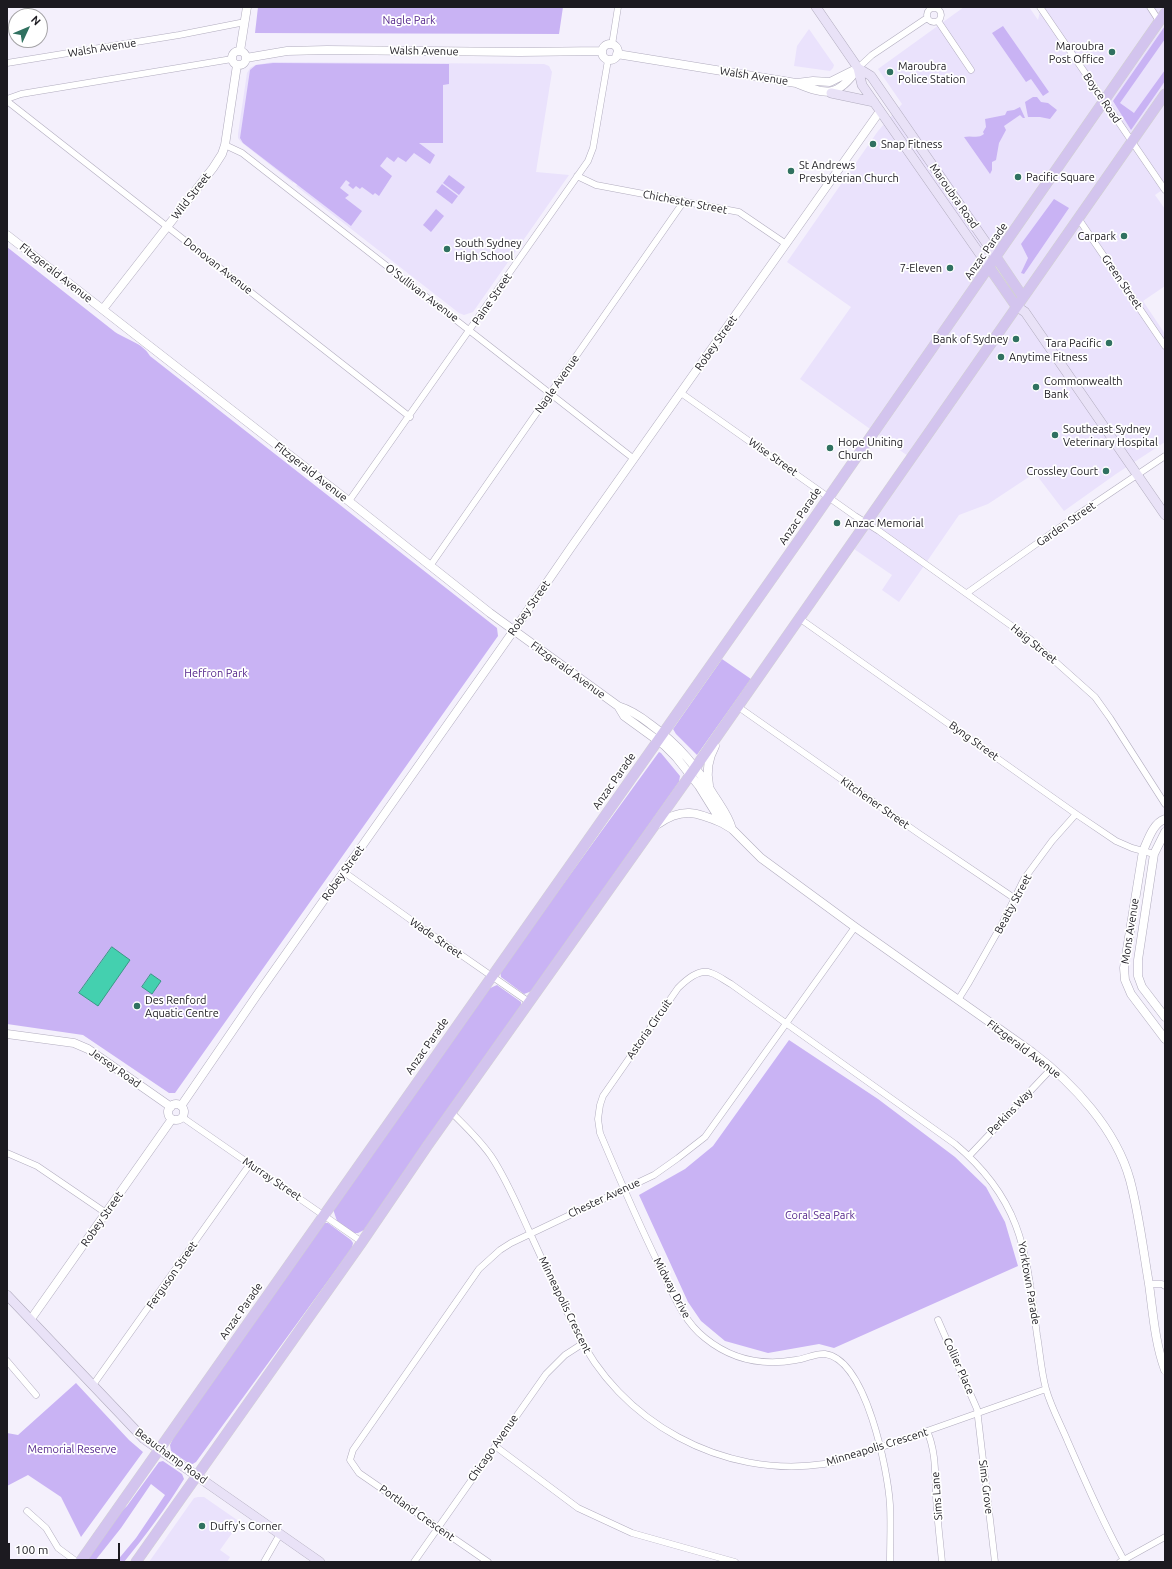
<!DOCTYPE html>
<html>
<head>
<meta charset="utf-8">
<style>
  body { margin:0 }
  #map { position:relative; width:1172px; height:1569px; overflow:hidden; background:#f4f0fc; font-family:Ubuntu,sans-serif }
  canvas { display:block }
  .frame { position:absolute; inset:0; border:8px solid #1c1a20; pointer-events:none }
  .north { position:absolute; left:8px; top:8px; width:40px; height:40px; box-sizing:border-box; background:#fff; border:1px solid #a4a3a6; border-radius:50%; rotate:46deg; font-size:11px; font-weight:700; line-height:16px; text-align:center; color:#1c1a20 }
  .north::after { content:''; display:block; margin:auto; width:14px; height:18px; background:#307160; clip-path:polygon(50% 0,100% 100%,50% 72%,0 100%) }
  .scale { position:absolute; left:8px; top:1543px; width:112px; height:18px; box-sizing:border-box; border:2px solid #1c1a20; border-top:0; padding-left:5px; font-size:12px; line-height:14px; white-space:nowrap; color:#1c1a20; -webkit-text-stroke:3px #fff; paint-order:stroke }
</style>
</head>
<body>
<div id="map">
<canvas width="1172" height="1569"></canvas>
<div class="frame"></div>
<div class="north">N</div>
<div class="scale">100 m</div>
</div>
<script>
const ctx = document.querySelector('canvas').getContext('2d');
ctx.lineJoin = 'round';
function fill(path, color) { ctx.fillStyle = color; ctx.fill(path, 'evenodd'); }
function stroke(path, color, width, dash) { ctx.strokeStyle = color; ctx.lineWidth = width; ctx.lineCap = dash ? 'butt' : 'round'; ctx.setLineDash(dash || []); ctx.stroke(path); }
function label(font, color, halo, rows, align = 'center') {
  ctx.font = font + ' Ubuntu,sans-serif'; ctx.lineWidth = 3.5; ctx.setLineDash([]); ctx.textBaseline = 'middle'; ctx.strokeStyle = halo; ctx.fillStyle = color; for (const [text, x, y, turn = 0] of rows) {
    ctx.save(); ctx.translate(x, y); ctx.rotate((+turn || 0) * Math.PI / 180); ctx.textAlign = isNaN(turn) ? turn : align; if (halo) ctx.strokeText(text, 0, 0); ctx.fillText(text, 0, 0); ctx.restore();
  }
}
fill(new Path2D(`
  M 964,7 L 1029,7 L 1038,20 L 1041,7 L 1165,7 L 1165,188 L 1155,195 L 1165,209 L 1165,286 L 1143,301 L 1165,334 L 1165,442 L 1116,474 L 1064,511 L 1035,473 L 988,504 L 959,515 L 899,602 L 882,590 L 892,575 L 854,549 L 915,461 L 800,379 L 851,307 L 787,262 L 878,131 L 902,104 L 878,69 Z
  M 809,29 L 834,65 L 833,68 L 830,71 L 794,66 L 797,46 Z
  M 273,62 L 544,64 L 549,66 L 552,72 L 536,172 L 569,175 L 473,312 L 464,315 L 459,313 L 296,186 L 299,182 L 295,179 L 293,183 L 241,142 L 238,138 L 238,134 L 247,73 L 250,68 L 255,65 Z
  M 198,1497 L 204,1497 L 240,1522 L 220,1550 L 230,1557 L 227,1562 L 149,1562 L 194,1498 Z`), '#eae2fc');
fill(new Path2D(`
  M 258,7 L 563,7 L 559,34 L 255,33 Z
  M 1003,26 L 1049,92 L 1043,96 L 1031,79 L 1026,82 L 992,33 Z
  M 1165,26 L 1165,39 L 1120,103 L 1134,113 L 1165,70 L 1165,81 L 1131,130 L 1113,101 Z
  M 273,63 L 449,64 L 449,84 L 443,85 L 443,143 L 419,143 L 435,155 L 430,164 L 414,153 L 406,162 L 398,157 L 394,162 L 387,157 L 380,166 L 392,176 L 379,196 L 375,193 L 373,195 L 362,187 L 360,189 L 356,186 L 353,189 L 348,185 L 350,183 L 346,180 L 340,188 L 349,195 L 345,198 L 362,211 L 351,226 L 243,143 L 240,138 L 250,70 L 256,65 Z
  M 1033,97 L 1037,97 L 1041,102 L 1048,103 L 1057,110 L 1050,119 L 1040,117 L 1028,117 L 1025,102 Z
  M 1020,107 L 1025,118 L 1023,118 L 1020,115 L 1004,126 L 1006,130 L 999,143 L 996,160 L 992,162 L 992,170 L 990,174 L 964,137 C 972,135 978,139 984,134 L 983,132 L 986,127 L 985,119 L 1005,115 L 1007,111 L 1014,110 Z
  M 449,175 L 465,187 L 459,195 L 443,183 Z
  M 442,184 L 458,196 L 452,204 L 436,192 Z
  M 1054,199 L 1069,208 L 1024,274 L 1021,273 L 1028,258 L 1021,244 Z
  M 436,209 L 444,216 L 431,232 L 423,225 Z
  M 7,247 L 115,332 C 127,340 143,343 150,356 L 497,628 L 498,636 L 175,1093 L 169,1093 L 83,1035 L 7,1024 Z
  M 722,659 L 751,679 L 697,755 L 676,734 L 673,729 Z
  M 659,752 L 661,753 L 680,776 L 679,782 L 532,991 L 524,994 L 501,977 L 500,971 Z
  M 497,985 L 521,1002 L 521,1007 L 368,1225 L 364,1230 L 358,1233 L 354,1233 L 337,1221 L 333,1209 L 488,989 Z
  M 789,1040 L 878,1099 L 955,1157 L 986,1187 L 1005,1222 L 1018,1266 L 834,1348 L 819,1344 L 768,1353 L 725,1341 L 701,1321 L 688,1302 L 639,1195 L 685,1169 L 713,1146 Z
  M 324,1223 L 328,1223 L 351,1240 L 353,1243 L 352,1248 L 196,1462 L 191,1465 L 171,1451 L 170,1445 L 175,1434 Z
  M 76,1383 L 129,1440 L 143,1452 L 81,1537 L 61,1497 L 28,1475 L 7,1486 L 7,1433 L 18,1435 Z
  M 163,1461 L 182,1474 L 184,1479 C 166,1508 146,1535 124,1562 L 116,1562 L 136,1538 L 165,1495 L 151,1484 L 121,1528 L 94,1562 L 84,1562 L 118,1514 L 127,1506 L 159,1462 Z`), '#c9b3f4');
const water = new Path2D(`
  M 112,947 L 130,960 L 98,1006 L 79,993 Z
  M 151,974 L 161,981 L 152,994 L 142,987 Z`);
fill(water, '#44d0af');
stroke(water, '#389984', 1);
const minor = new Path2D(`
  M 1040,7 L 1165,190
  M 1150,7 L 1159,21
  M927 15a7 7 0 1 1 14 0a7 7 0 1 1-14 0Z
  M 938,21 L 971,70
  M 612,45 L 618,7
  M 7,63 L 179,35 L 245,22
  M 858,68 L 872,55 L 927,18
  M 7,99 L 21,94 L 232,59
  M 7,101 L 410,417
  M 225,145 L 242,153 L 634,459
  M 577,176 L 596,185 L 739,212 L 786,244
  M 1078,218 L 1165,346
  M 681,393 L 855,516 L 879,531 L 1030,639 L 1095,697 L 1110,718 L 1165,804
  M 349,501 L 588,161 L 593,148 L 608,60
  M 430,566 L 684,201
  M 967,593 L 1073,518 L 1165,456
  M 799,618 L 1076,814 L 1116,841 L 1132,848 L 1154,854
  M 737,706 L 918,833 L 1014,898
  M 344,872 L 418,925 L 529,1002
  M 958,1000 L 968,984 L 1002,924 L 1024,879 L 1052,841 L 1076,814
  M 451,1112 C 465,1126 479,1139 491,1156 C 507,1180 518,1207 530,1233 C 545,1266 560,1298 576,1330 C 619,1422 723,1479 824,1464 C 836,1462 847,1457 859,1454 C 883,1447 906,1439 930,1430 C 969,1416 1007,1403 1046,1389
  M 182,1117 L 362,1242
  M 7,1153 L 37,1166 L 106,1213
  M 969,1156 L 1052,1068
  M 1149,1284 L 1162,1284 L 1165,1286
  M 938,1320 L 977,1409 L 995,1562
  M 7,1361 L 36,1395
  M 93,1385 L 250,1164
  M 927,1431 C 936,1451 935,1473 936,1495 C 937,1517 940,1540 942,1562
  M 495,1446 L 578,1508 L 632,1533 L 735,1562
  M 27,1511 L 46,1528 L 58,1548 L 77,1562
  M 264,1562 L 280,1534
  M 414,1562 L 546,1374 L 565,1355 L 582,1344
  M 488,1562 L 359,1473 L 350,1460 L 353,1450 L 479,1269 L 500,1250 L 511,1243 L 654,1175 L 678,1158 L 705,1137 L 855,927
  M 890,1562 C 890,1543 891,1524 890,1505 C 888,1471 866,1359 825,1354 C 815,1353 806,1359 796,1360 C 763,1366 732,1360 705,1338 C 682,1320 672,1291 659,1265 C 638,1222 619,1178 600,1133 L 598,1119 L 600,1105 L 603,1096 L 678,988 C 686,980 699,968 711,973 C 718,975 725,981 731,984 L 955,1144 C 1023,1201 1026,1252 1037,1335 C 1040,1352 1041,1371 1046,1389 C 1051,1407 1061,1425 1068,1442 C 1086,1483 1103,1523 1125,1562
  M 1120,1562 L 1165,1537`);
const tertiary = new Path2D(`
  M602 52a8 8 0 1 1 16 0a8 8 0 1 1-16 0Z
  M 240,51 L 247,7
  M232 58a7 7 0 1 1 14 0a7 7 0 1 1-14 0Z
  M 617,54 L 796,83 C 827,96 838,97 858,68
  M 246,58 L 287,51 L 327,50 L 520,52 L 602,51
  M 797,83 L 813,81 L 830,82 L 858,68
  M 7,235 L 341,495 L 490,613 L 618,706 C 631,710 640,716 650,724 C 679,745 697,767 715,797 C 722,808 729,817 732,829
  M 103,309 L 213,168 L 222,154 L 225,145 L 237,65
  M 618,706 L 624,716 L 664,745 L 676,757 L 699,786 L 722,823 L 732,829 L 761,858 L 855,927 L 1032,1052 C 1073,1083 1116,1129 1130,1180 C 1139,1214 1143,1249 1149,1284 C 1153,1313 1155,1343 1165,1370
  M 709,785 C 706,771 708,759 715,746
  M 1165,819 C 1153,823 1148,840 1143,851 L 1124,968 L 1125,980 L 1131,994 L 1165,1039
  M 658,824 C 682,807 697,812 722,823
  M 1165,832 L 1154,854 L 1138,960 L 1138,976 L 1142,987 L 1165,1017
  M 7,1034 L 74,1043 L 88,1049 L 171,1107
  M168 1112a8 8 0 1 1 16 0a8 8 0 1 1-16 0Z
  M 181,1106 L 257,995 L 519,623 L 572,546 L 880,111
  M 31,1319 L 172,1119`);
const secondary = new Path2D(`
  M 816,7 L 858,68 L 862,85 L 989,267
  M 858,68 L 871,76 L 996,257
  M 831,93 L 874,102
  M 1016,306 L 1025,312 L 1165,515
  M 7,1295 L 144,1439 L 320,1562`);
const primary = new Path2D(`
  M 996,257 L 1023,297
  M 989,267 L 1016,306
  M 80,1562 L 799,540 L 1165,13
  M 136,1562 L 362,1242 L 428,1145 L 686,781 L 1165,94`);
stroke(minor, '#b1acbe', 7);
stroke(tertiary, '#b1acbe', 9);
stroke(secondary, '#b1acbe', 10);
stroke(primary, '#d2d1d2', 11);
stroke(minor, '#fff', 6);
stroke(tertiary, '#fff', 8);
stroke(secondary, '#e9e2f7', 9);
stroke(primary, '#d3c4ee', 10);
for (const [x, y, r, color] of [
  [1112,52,4,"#307160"],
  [890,72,4,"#307160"],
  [873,144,4,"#307160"],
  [791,171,4,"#307160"],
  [1018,177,4,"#307160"],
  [1124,236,4,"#307160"],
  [447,249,4,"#307160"],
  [950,268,4,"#307160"],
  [1016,339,4,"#307160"],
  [1109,343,4,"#307160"],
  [1001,357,4,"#307160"],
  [1036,387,4,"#307160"],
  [1055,435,4,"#307160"],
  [830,448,4,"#307160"],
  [1106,471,4,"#307160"],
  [837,523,4,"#307160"],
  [137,1006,4,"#307160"],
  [202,1526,4,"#307160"]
]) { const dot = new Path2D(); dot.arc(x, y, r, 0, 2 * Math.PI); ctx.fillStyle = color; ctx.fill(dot); stroke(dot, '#fff', 1.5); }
label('11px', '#54268b', '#fff', [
  ["Nagle Park",409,20],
  ["Heffron Park",216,673],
  ["Coral Sea Park",820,1215],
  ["Memorial Reserve",72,1449]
]);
label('11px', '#1c1a20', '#fff', [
  ["Maroubra",1104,46,"right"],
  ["Post Office",1104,59,"right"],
  ["Maroubra",898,66],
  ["Police Station",898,79],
  ["Snap Fitness",881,144],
  ["St Andrews",799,165],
  ["Presbyterian Church",799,178],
  ["Pacific Square",1026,177],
  ["Carpark",1116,236,"right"],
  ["South Sydney",455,243],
  ["High School",455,256],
  ["7-Eleven",942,268,"right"],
  ["Bank of Sydney",1008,339,"right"],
  ["Tara Pacific",1101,343,"right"],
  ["Anytime Fitness",1009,357],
  ["Commonwealth",1044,381],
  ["Bank",1044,394],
  ["Southeast Sydney",1063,429],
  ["Veterinary Hospital",1063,442],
  ["Hope Uniting",838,442],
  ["Church",838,455],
  ["Crossley Court",1098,471,"right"],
  ["Anzac Memorial",845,523],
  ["Des Renford",145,1000],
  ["Aquatic Centre",145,1013],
  ["Duffy's Corner",210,1526]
], 'left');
label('11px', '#1c1a20', '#fff', [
  ["Walsh Avenue",102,48,-9],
  ["Walsh Avenue",424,51,1],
  ["Walsh Avenue",754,76,9],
  ["Boyce Road",1102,98,56],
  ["Wild Street",191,196,-52],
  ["Maroubra Road",954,196,55],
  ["Chichester Street",685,202,11],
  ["Anzac Parade",986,251,-55],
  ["Donovan Avenue",218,266,38],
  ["Fitzgerald Avenue",56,273,38],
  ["Green Street",1122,282,56],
  ["O'Sullivan Avenue",422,293,37],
  ["Paine Street",492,299,-55],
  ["Robey Street",716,343,-55],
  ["Nagle Avenue",557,384,-55],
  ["Wise Street",773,457,35],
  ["Fitzgerald Avenue",311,472,38],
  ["Anzac Parade",800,516,-56],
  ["Garden Street",1066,524,-35],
  ["Robey Street",529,608,-55],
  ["Haig Street",1034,644,39],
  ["Fitzgerald Avenue",568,670,36],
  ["Byng Street",974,741,36],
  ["Anzac Parade",614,781,-55],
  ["Kitchener Street",875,803,35],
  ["Robey Street",343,873,-55],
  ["Beatty Street",1013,904,-62],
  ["Mons Avenue",1130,931,-81],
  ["Wade Street",436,938,35],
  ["Astoria Circuit",649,1029,-55],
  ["Anzac Parade",427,1046,-55],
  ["Fitzgerald Avenue",1024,1049,37],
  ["Jersey Road",115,1068,35],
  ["Perkins Way",1010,1112,-46],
  ["Murray Street",272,1179,34],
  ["Chester Avenue",604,1198,-25],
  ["Robey Street",102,1219,-55],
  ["Ferguson Street",172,1275,-55],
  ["Yorktown Parade",1029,1283,80],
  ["Midway Drive",672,1288,62],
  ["Minneapolis Crescent",565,1305,64],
  ["Anzac Parade",241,1311,-55],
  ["Collier Place",959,1366,66],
  ["Minneapolis Crescent",877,1447,-17],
  ["Chicago Avenue",493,1448,-55],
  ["Beauchamp Road",171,1456,36],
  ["Sims Grove",986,1487,83],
  ["Sims Lane",937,1496,-94],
  ["Portland Crescent",417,1513,35]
]);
</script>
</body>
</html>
